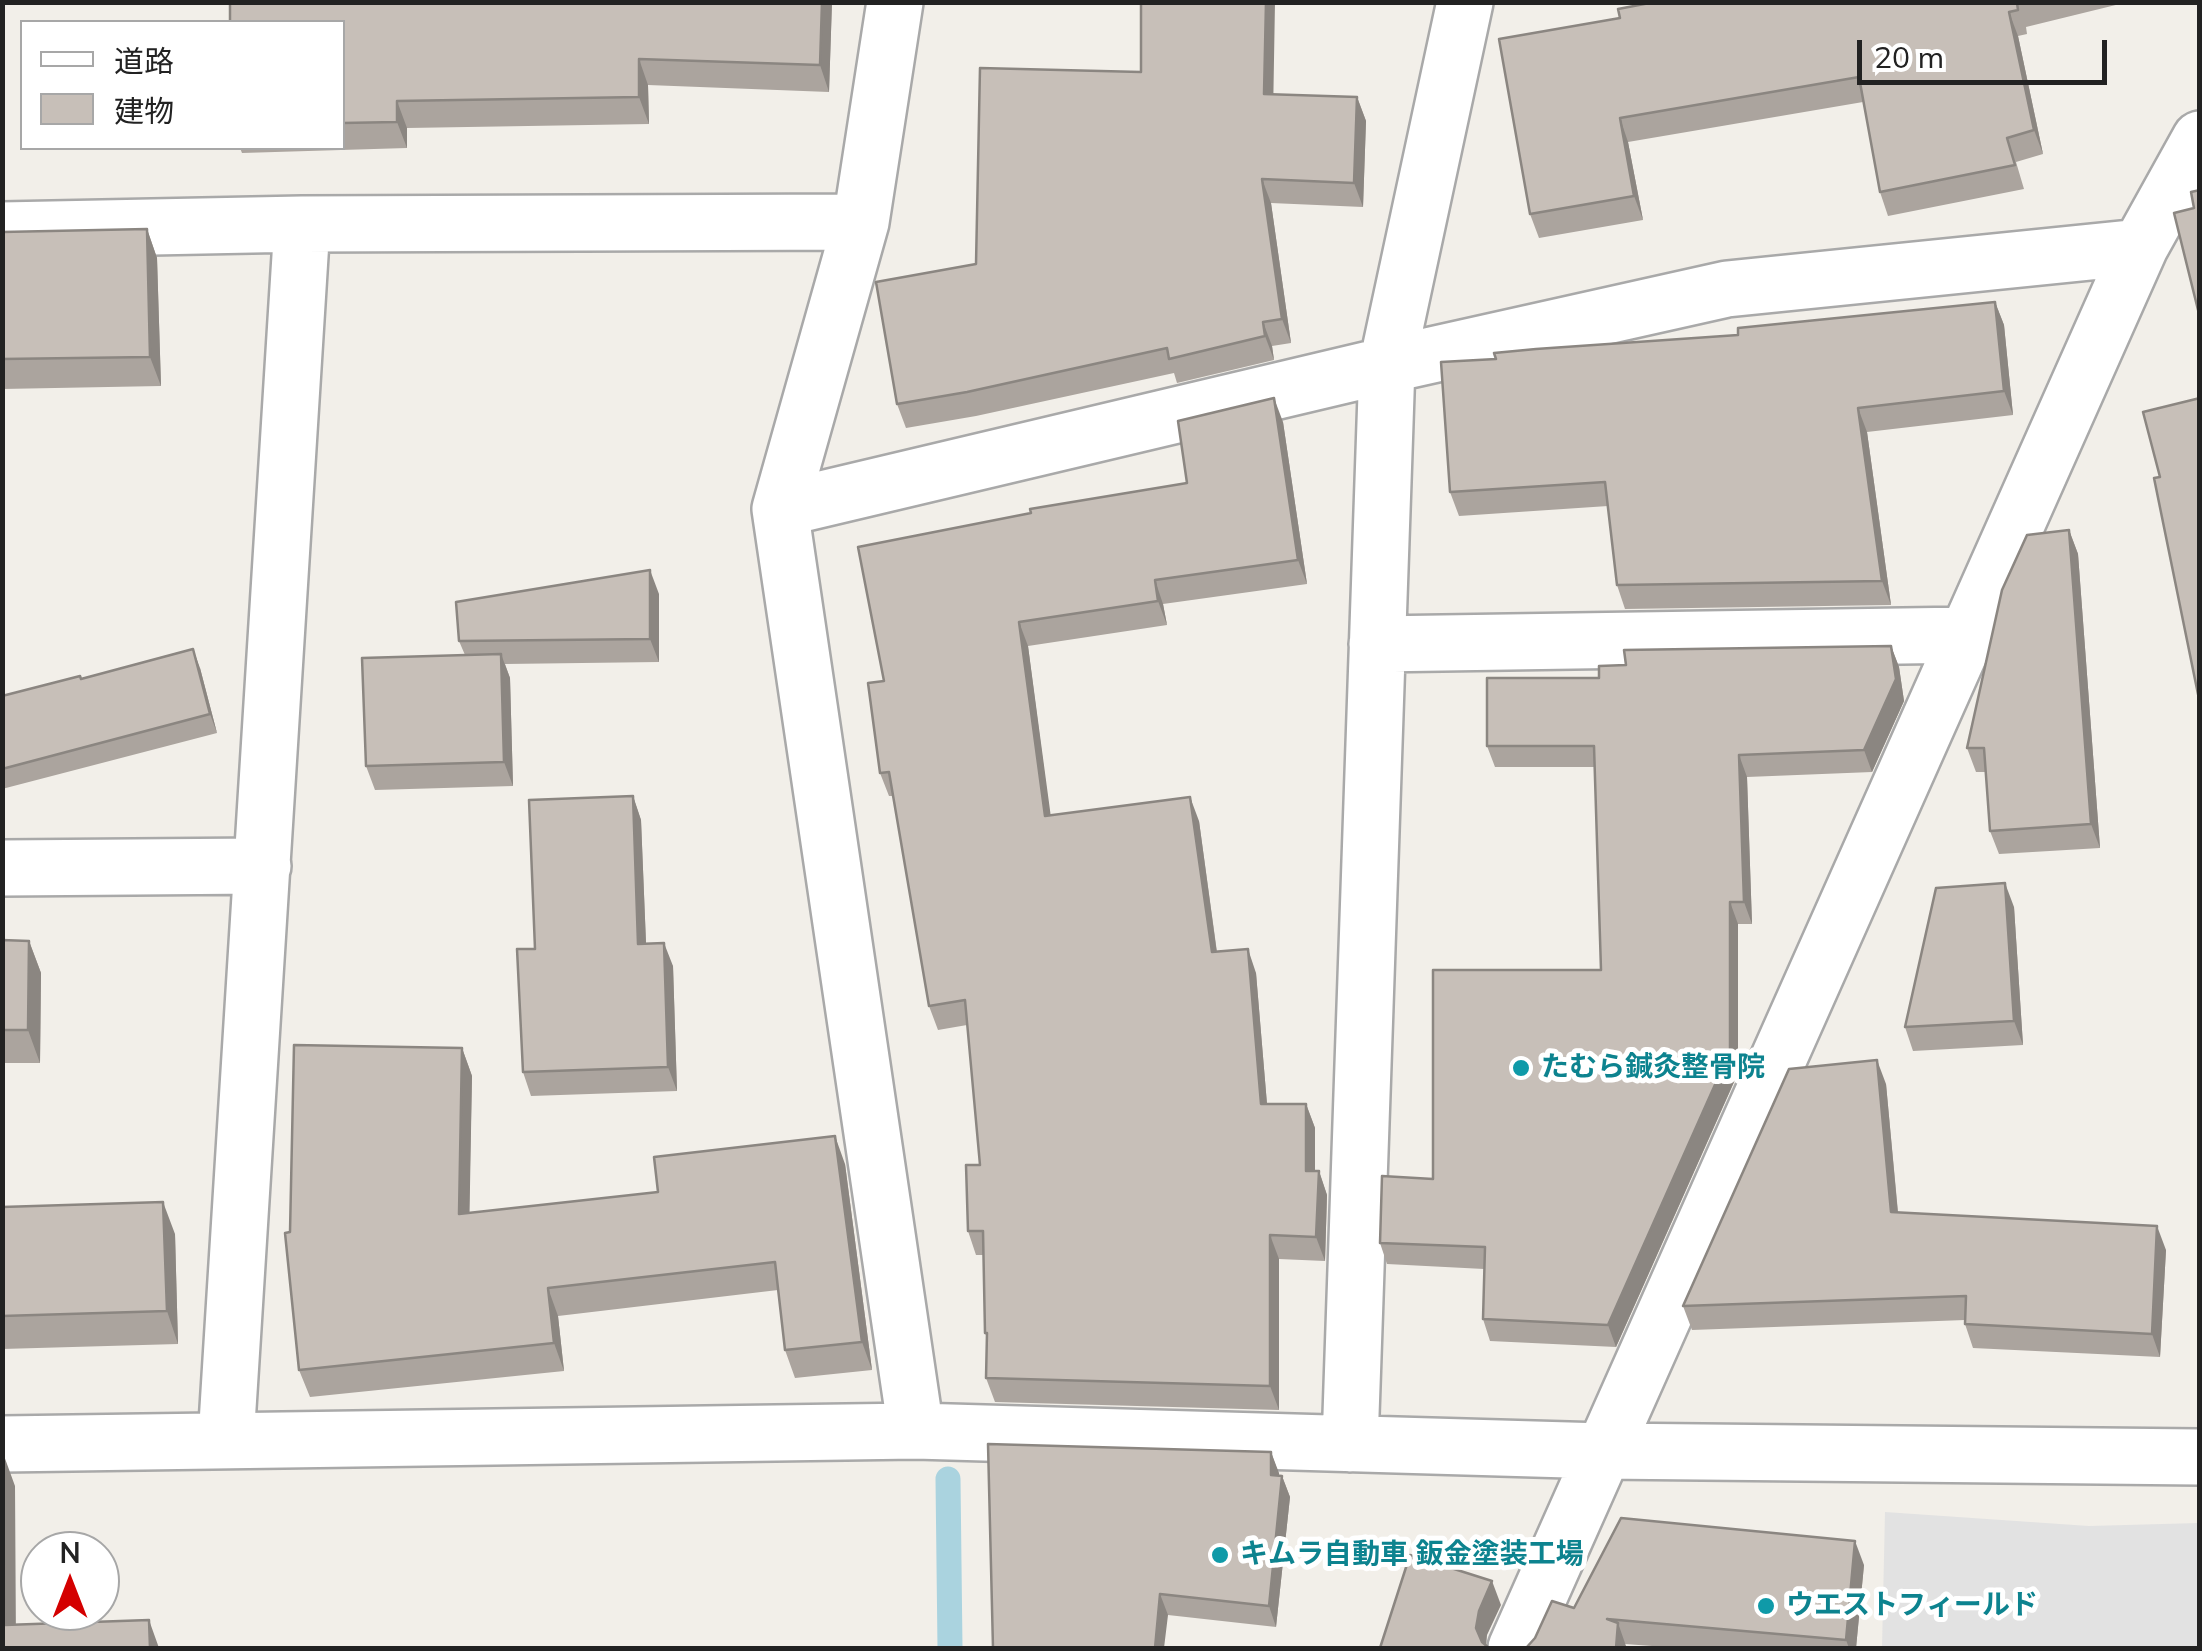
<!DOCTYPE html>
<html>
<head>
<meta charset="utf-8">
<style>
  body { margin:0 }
  #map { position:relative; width:2202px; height:1651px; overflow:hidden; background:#f2efe9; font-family:Mulish,"Noto Sans JP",sans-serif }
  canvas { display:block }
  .frame { position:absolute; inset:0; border:5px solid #222; pointer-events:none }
  .legend { position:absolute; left:20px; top:20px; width:325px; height:130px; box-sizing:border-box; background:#fff; border:2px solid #a7a7a7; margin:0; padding:12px 18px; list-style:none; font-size:30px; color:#222 }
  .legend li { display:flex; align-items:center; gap:20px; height:50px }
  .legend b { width:50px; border:2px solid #a7a7a7 }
  .north { position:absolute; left:20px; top:1531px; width:100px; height:100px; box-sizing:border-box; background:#fff; border:2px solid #a7a7a7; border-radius:50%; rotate:0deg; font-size:28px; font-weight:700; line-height:40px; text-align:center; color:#222 }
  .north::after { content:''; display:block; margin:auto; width:35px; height:45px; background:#d40000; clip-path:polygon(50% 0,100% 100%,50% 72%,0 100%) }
  .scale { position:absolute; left:1857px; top:40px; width:250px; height:45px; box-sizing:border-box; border:5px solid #222; border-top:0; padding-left:12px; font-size:30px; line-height:35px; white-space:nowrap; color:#222; -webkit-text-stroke:8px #fff; paint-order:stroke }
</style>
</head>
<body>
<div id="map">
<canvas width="2202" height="1651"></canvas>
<div class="frame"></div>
<ul class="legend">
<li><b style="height:12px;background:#fff"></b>道路</li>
<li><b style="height:28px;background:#c7bfb8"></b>建物</li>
</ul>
<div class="north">N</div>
<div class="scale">20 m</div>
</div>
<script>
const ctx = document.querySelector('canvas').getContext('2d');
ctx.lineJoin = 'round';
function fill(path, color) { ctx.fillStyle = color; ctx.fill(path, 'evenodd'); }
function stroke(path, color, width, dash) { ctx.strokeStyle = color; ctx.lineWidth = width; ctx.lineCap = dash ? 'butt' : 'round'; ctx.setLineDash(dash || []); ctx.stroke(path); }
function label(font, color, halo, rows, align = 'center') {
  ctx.font = font + ' Mulish,"Noto Sans JP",sans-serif'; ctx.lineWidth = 10; ctx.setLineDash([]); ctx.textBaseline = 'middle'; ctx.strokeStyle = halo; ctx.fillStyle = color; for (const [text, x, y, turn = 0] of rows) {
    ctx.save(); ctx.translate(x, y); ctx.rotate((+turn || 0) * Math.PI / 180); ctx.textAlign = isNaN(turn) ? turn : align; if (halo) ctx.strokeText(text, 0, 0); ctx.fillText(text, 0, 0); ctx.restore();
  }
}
fill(new Path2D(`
  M 1885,1512 L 2089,1526 L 2199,1523 L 2199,1648 L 1882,1648 Z`), '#e2e2e2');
stroke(new Path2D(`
  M 948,1479 L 950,1648`), '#aad3df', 25);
const minor = new Path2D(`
  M 895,2 L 861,222 L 780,509 L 916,1431
  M 2,230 L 302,224 L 861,222
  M 780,509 L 1387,365 L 1727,289 L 2140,247
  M 1377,644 L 1968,635
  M 2,868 L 263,866
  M 226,1440 L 302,224
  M 2,1444 L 916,1431 L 1603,1451 L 2200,1457
  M 1350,1444 L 1387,365 L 1465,2
  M 1516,1648 L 2140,247 L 2200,139`);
stroke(minor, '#a9a9a9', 60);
stroke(minor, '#fff', 55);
fill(new Path2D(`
  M 230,2 L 832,2 L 829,92 L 648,85 L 649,124 L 407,128 L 407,148 L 242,153 L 240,148 L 342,148 L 342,22 Z
  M 1655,2 L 2128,2 L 2026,27 L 2027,34 L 2018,36 L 2043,154 L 2016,162 L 2024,189 L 1888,216 L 1880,192 L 1863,102 L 1628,142 L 1643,220 L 1539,238 L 1530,214 L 1620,18 Z
  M 1273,94 L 1357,97 L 1366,121 L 1363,207 L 1271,203 L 1291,343 L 1272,346 L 1274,360 L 1177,383 L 1174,373 L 976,416 L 906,428 L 897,404 L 976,264 Z
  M 147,229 L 157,258 L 161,386 L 2,389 L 2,232 Z
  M 1995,302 L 2004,325 L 2013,415 L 1867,432 L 1891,605 L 1625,609 L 1617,585 L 1608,506 L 1459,516 L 1450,492 L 1496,359 L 1738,335 Z
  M 1283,422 L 1307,584 L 1163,604 L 1167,625 L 1028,646 L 1050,816 L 1199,821 L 1217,952 L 1256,973 L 1267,1104 L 1306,1104 L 1315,1128 L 1315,1171 L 1319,1171 L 1327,1195 L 1325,1261 L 1279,1259 L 1279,1410 L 995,1402 L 986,1378 L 987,1338 L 985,1333 L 983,1255 L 976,1255 L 968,1231 L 980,1165 L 967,1025 L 938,1030 L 929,1006 L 893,796 L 889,796 L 880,773 L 884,681 L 1031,513 L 1187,483 Z
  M 2069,530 L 2078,554 L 2100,848 L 1999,854 L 1990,831 L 1986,772 L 1976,772 L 1967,748 Z
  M 659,594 L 659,662 L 505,664 L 510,678 L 513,786 L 375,790 L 366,766 L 465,655 L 459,641 Z
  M 1891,646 L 1899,667 L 1904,701 L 1872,772 L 1747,777 L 1752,924 L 1738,924 L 1738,1073 L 1616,1347 L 1490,1341 L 1483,1319 L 1484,1269 L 1387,1264 L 1380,1243 L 1433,1179 L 1601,970 L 1595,767 L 1495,767 L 1487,746 L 1599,678 L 1626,665 Z
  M 200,668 L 217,733 L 2,789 L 2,696 L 81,679 Z
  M 633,796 L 641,820 L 646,943 L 673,966 L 677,1091 L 531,1096 L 523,1072 L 535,949 Z
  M 2014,907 L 2023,1045 L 1913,1051 L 1905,1027 Z
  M 2,940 L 29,941 L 41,973 L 40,1063 L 2,1063 Z
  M 462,1048 L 472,1076 L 469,1213 L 658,1192 L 845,1164 L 872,1370 L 795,1378 L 785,1350 L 778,1290 L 558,1316 L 564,1371 L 310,1397 L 299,1370 L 290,1232 Z
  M 1886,1084 L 1898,1212 L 2166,1250 L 2160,1357 L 1973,1348 L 1965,1324 L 1965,1320 L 1692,1330 L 1683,1306 Z
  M 2,1207 L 175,1234 L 178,1344 L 2,1349 Z
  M 1271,1452 L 1279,1475 L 1282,1476 L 1290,1497 L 1276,1627 L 1168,1615 L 993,1648 Z
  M 1864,1565 L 1856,1648 L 1679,1648 L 1625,1644 L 1574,1608 Z`), '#aba49e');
fill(new Path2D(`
  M 822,2 L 832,2 L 829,92 L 820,65 Z
  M 1266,2 L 1275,2 L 1273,117 L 1264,94 Z
  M 2009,12 L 2018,36 L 2043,154 L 2034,130 Z
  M 639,59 L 648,85 L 649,124 L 639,97 Z
  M 1357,97 L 1366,121 L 1363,207 L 1354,183 Z
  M 397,101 L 407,128 L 407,148 L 397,122 Z
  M 1620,118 L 1628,142 L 1643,220 L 1634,196 Z
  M 1262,179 L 1271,203 L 1291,343 L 1282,319 Z
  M 147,229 L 157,258 L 161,386 L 150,357 Z
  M 1995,302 L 2004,325 L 2013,415 L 2004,391 Z
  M 1263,322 L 1272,346 L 1274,360 L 1265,336 Z
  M 1274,398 L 1283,422 L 1307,584 L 1298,560 Z
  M 1858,408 L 1867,432 L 1891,605 L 1882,581 Z
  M 2069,530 L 2078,554 L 2100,848 L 2091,824 Z
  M 650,570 L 659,594 L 659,662 L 650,639 Z
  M 1155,580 L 1163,604 L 1167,625 L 1158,601 Z
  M 1019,622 L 1028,646 L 1054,840 L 1045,816 Z
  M 1891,646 L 1899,667 L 1904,701 L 1872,772 L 1864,750 Z
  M 193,649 L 200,668 L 217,733 L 210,714 Z
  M 501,654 L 510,678 L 513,786 L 504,762 Z
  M 1739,755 L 1747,777 L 1752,924 L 1744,902 Z
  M 633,796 L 641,820 L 647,968 L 638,944 Z
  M 1190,797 L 1199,821 L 1220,976 L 1212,952 Z
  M 2005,883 L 2014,907 L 2023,1045 L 2014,1021 Z
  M 1730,902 L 1738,924 L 1738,1073 L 1616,1347 L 1608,1325 Z
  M 29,941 L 41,973 L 40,1063 L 28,1030 Z
  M 664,943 L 673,966 L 677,1091 L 668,1067 Z
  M 1248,949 L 1256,973 L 1269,1128 L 1261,1104 Z
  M 462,1048 L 472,1076 L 469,1242 L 459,1214 Z
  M 1877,1060 L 1886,1084 L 1900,1236 L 1891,1212 Z
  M 1306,1104 L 1315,1128 L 1315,1194 L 1306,1171 Z
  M 835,1136 L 845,1164 L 872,1370 L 862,1342 Z
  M 1319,1171 L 1327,1195 L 1325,1261 L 1316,1237 Z
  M 163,1202 L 175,1234 L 178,1344 L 167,1311 Z
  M 2157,1226 L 2166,1250 L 2160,1357 L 2152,1334 Z
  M 1270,1235 L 1279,1259 L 1279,1410 L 1270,1386 Z
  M 548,1288 L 558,1316 L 564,1371 L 554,1343 Z
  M 1271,1452 L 1279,1473 L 1279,1496 L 1271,1475 Z
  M 3,1453 L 15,1486 L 16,1648 L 5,1625 Z
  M 1282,1476 L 1290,1497 L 1276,1627 L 1269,1606 Z
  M 1855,1541 L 1864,1565 L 1856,1648 L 1849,1648 L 1846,1640 Z
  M 1492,1581 L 1501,1605 L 1487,1635 L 1486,1648 L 1484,1648 L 1476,1628 L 1479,1611 Z
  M 1160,1594 L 1168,1615 L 1164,1648 L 1155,1648 Z
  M 149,1620 L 159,1648 L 150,1648 Z
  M 1618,1623 L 1626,1646 L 1626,1648 L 1616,1648 Z`), '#8b8681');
const building = new Path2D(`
  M 230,2 L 822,2 L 820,65 L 639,59 L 639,97 L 397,101 L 397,122 L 342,123 L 342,22 L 230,22 Z
  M 1141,2 L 1266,2 L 1264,94 L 1357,97 L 1354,183 L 1262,179 L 1282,319 L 1263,322 L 1265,336 L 1169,359 L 1167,348 L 967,392 L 897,404 L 876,282 L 976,264 L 980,68 L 1141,72 Z
  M 1655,2 L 2019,2 L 2017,3 L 2018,10 L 2009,12 L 2034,130 L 2007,138 L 2015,165 L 1880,192 L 1859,77 L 1620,118 L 1634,196 L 1530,214 L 1499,39 L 1620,18 L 1618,9 Z
  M 2200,190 L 2200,318 L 2174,213 L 2194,208 L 2191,192 Z
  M 147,229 L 150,357 L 2,359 L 2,232 Z
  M 1995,302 L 2004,391 L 1858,408 L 1882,581 L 1617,585 L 1605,482 L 1450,492 L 1441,362 L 1496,359 L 1494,353 L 1536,349 L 1738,335 L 1738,328 Z
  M 1274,398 L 1298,560 L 1155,580 L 1158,601 L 1019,622 L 1045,816 L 1190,797 L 1212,952 L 1248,949 L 1261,1104 L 1306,1104 L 1306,1171 L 1319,1171 L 1316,1237 L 1270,1235 L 1270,1386 L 986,1378 L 987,1333 L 985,1333 L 983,1231 L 968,1231 L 966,1165 L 980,1165 L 965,1000 L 929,1006 L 889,772 L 880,773 L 868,683 L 884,681 L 858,547 L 1031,513 L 1030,509 L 1187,483 L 1178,421 Z
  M 2200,398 L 2200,704 L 2154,478 L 2160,477 L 2143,412 Z
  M 2069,530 L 2091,824 L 1990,831 L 1984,748 L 1967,748 L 2002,590 L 2027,535 Z
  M 650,570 L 650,639 L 459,641 L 456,602 Z
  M 1891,646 L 1896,679 L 1864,750 L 1739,755 L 1744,902 L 1730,902 L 1730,1051 L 1608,1325 L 1483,1319 L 1485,1247 L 1380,1243 L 1382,1176 L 1433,1179 L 1433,970 L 1601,970 L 1594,746 L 1487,746 L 1487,678 L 1599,678 L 1599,666 L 1626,665 L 1624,650 Z
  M 193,649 L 210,714 L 2,769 L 2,696 L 80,676 L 81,679 Z
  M 501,654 L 504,762 L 366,766 L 362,658 Z
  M 633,796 L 638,944 L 664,943 L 668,1067 L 523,1072 L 517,949 L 535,949 L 529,800 Z
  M 2005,883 L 2014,1021 L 1905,1027 L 1936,888 Z
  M 2,940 L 29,941 L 28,1030 L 2,1030 Z
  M 294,1045 L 462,1048 L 459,1214 L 658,1192 L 654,1157 L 835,1136 L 862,1342 L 785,1350 L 775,1262 L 548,1288 L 554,1343 L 299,1370 L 285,1233 L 290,1232 Z
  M 1877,1060 L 1891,1212 L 2157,1226 L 2152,1334 L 1965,1324 L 1966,1296 L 1683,1306 L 1789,1069 Z
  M 163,1202 L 167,1311 L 2,1316 L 2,1207 Z
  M 988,1444 L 1271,1452 L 1271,1475 L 1282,1476 L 1269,1606 L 1160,1594 L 1155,1648 L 993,1648 Z
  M 2,1453 L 5,1625 L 149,1620 L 150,1648 L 2,1648 Z
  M 1621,1518 L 1855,1541 L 1846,1640 L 1607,1619 L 1618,1623 L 1616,1648 L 1526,1648 L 1535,1638 L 1552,1601 L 1574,1608 Z
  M 1410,1555 L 1492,1581 L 1479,1611 L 1476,1628 L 1482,1642 L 1489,1648 L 1380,1648 Z`);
fill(building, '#c7bfb8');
stroke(building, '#8b8681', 2.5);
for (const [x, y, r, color] of [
  [1521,1068,10,"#0f9aa8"],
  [1220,1555,10,"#0f9aa8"],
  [1766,1606,10,"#0f9aa8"]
]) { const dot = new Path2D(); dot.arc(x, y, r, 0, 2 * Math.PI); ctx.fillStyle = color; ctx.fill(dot); stroke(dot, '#fff', 4); }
label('bold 28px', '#0d838f', '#fff', [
  ["たむら鍼灸整骨院",1541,1068],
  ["キムラ自動車 鈑金塗装工場",1240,1555],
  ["ウエストフィールド",1786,1606]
], 'left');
</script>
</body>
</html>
